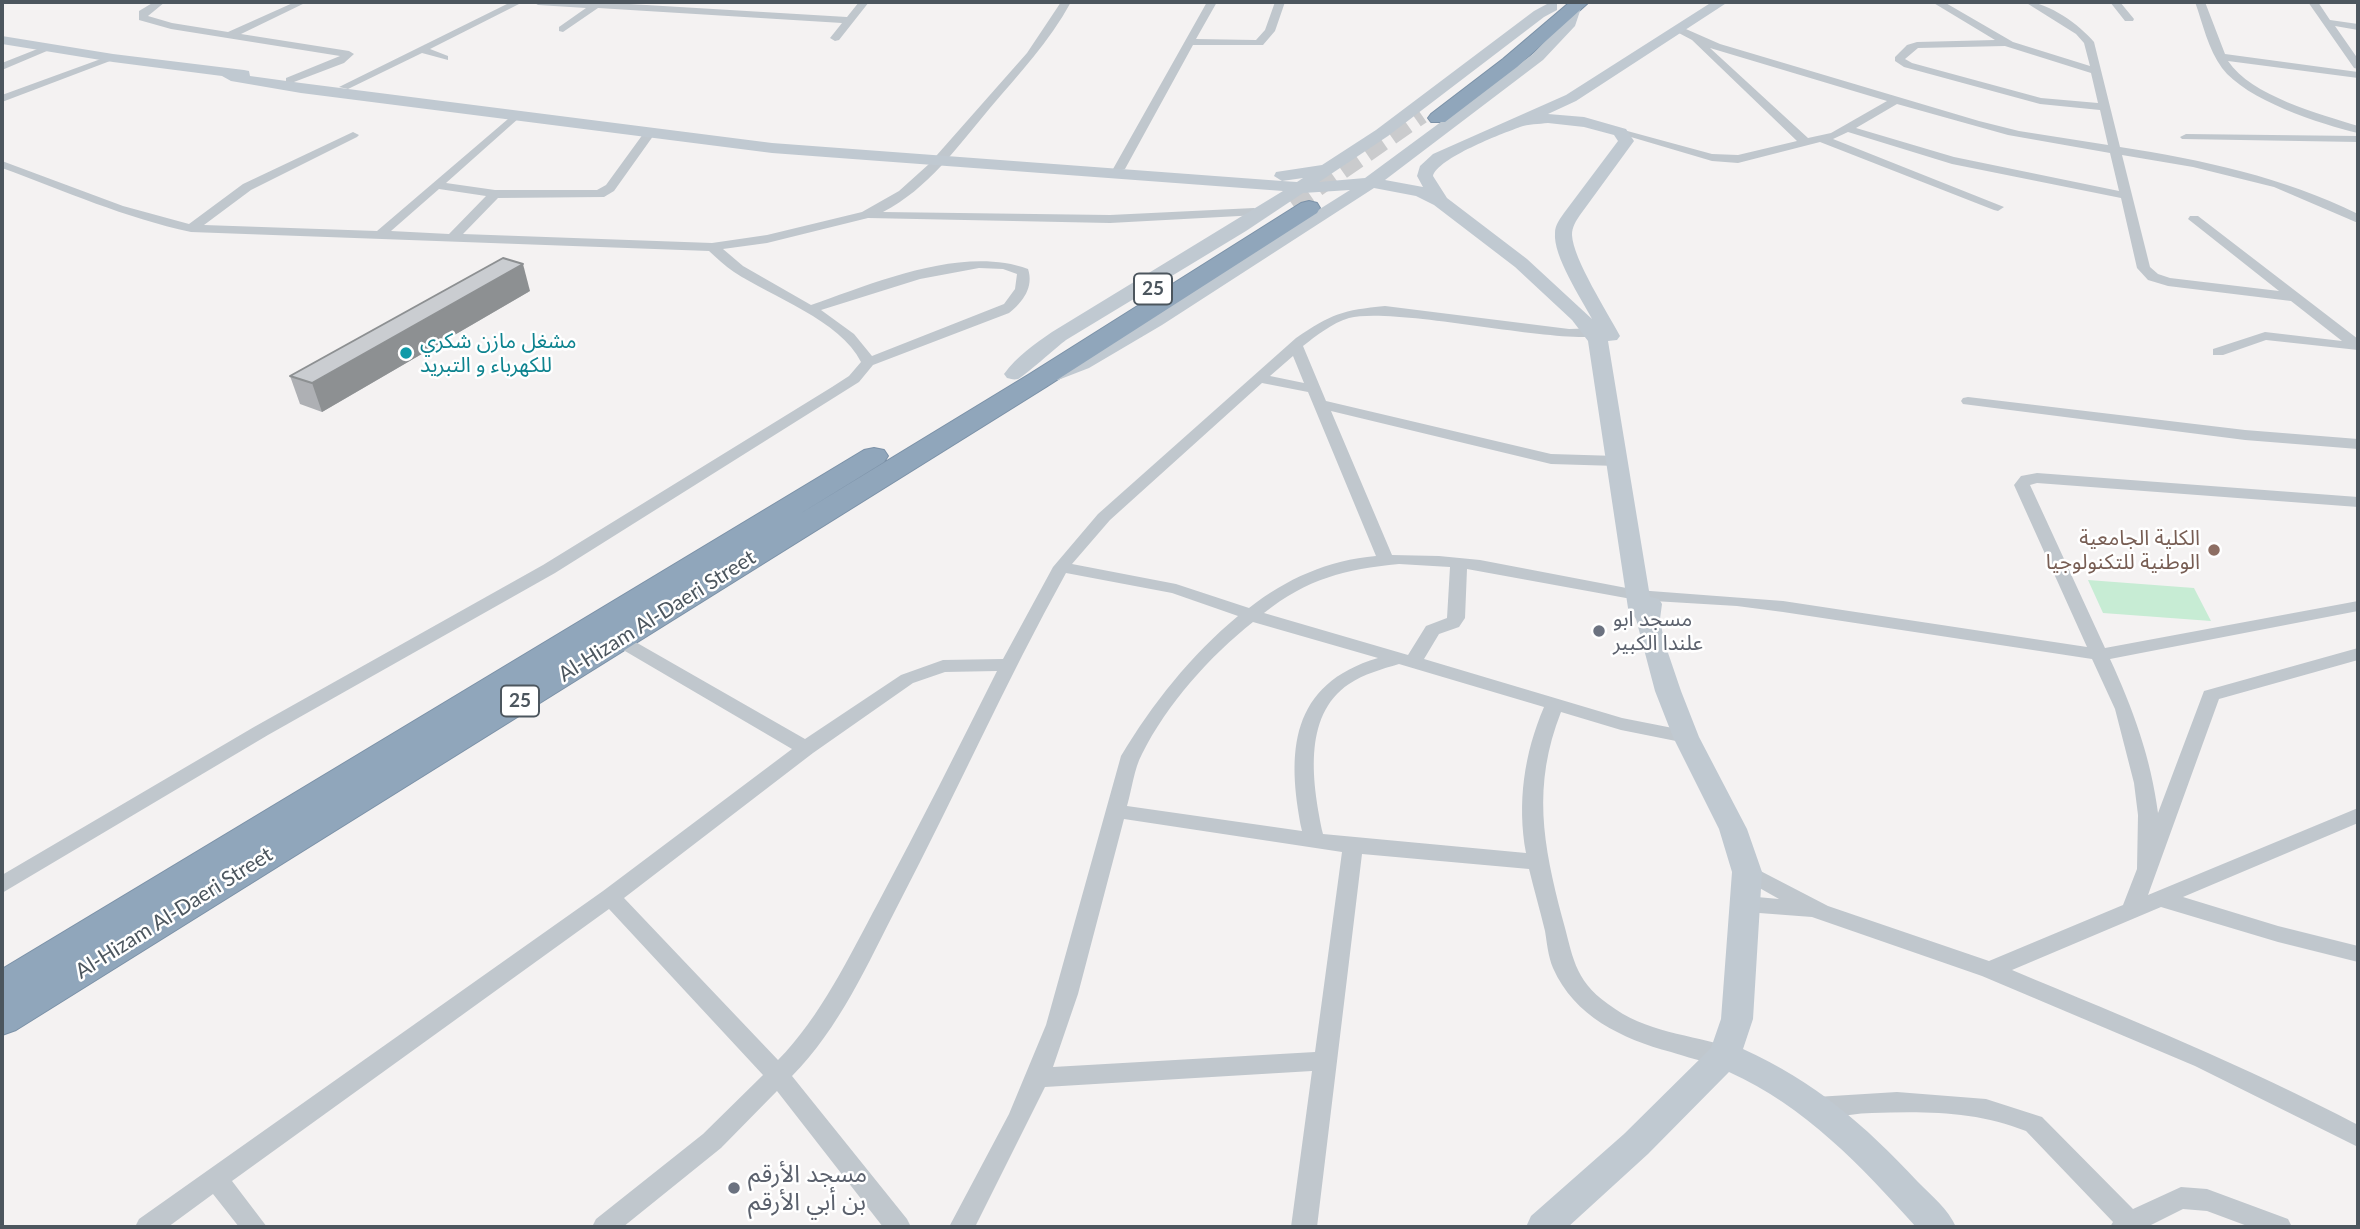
<!DOCTYPE html>
<html>
<head>
<meta charset="utf-8">
<style>
  body { margin:0 }
  #map { position:relative; width:2360px; height:1229px; overflow:hidden; background:#f4f2f2; font-family:Lato,sans-serif }
  canvas { display:block }
  .frame { position:absolute; inset:0; border:4px solid #4c565e; pointer-events:none }
</style>
</head>
<body>
<div id="map">
<canvas width="2360" height="1229"></canvas>
<div class="frame"></div>
</div>
<script>
const ctx = document.querySelector('canvas').getContext('2d');
ctx.lineJoin = 'round';
function fill(path, color) { ctx.fillStyle = color; ctx.fill(path, 'evenodd'); }
function stroke(path, color, width, dash) { ctx.strokeStyle = color; ctx.lineWidth = width; ctx.lineCap = dash ? 'butt' : 'round'; ctx.setLineDash(dash || []); ctx.stroke(path); }
function label(font, color, halo, rows, align = 'center') {
  ctx.font = font + ' Lato,"Noto Sans Arabic",sans-serif'; ctx.lineWidth = 5; ctx.setLineDash([]); ctx.textBaseline = 'middle'; ctx.strokeStyle = halo; ctx.fillStyle = color; for (const [text, x, y, turn = 0] of rows) {
    ctx.save(); ctx.translate(x, y); ctx.rotate((+turn || 0) * Math.PI / 180); ctx.textAlign = isNaN(turn) ? turn : align; if (halo) ctx.strokeText(text, 0, 0); ctx.fillText(text, 0, 0); ctx.restore();
  }
}
fill(new Path2D(`
  M 2088,580 L 2194,588 L 2211,621 L 2103,613 Z`), '#c7ecd4');
stroke(new Path2D(`
  M 1292,204 L 1421,114`), '#cacbcd', 20, [20, 10]);
const highway = new Path2D(`
  M 1570,2 L 1589,2 L 1517,67 L 1445,122 L 1431,122 L 1428,118 L 1431,114 L 1503,59 Z
  M 1309,201 L 1317,203 L 1320,208 L 1317,213 L 1046,387 L 16,1030 L 2,1035 L 2,969 L 864,450 L 874,448 L 884,450 L 888,456 L 884,462 L 798,515 L 1028,375 L 1301,203 Z`);
stroke(highway, '#7b91a7', 2);
fill(new Path2D(`
  M 154,2 L 165,2 L 148,16 L 172,23 L 228,32 L 295,2 L 307,2 L 241,34 L 349,51 L 354,54 L 344,63 L 294,82 L 286,82 L 286,78 L 340,56 L 171,29 L 139,20 L 139,11 Z
  M 511,2 L 523,2 L 430,49 L 448,56 L 448,60 L 422,53 L 348,89 L 339,87 Z
  M 533,2 L 596,2 L 847,17 L 859,2 L 869,2 L 839,40 L 835,41 L 830,38 L 842,23 L 598,8 L 563,32 L 559,31 L 559,27 L 586,8 L 538,5 Z
  M 1061,2 L 1071,2 C 1049,42 1019,74 990,108 C 958,146 928,189 883,212 L 1110,215 L 1254,208 L 1260,212 L 1258,215 L 1110,223 L 868,218 L 767,243 L 723,249 L 743,266 L 811,305 C 875,283 962,245 1028,269 C 1034,287 1023,302 1009,313 L 873,365 L 859,382 L 555,573 L 268,735 L 2,893 L 2,875 L 254,727 L 543,565 L 832,387 L 849,376 L 861,362 C 840,320 772,297 734,272 C 725,266 717,258 709,251 L 191,232 C 125,218 65,191 2,168 L 2,161 L 123,206 L 189,224 L 243,184 L 353,132 L 359,135 L 357,137 L 251,190 L 204,225 L 377,231 L 515,113 L 521,116 L 519,118 L 446,183 L 495,190 L 597,190 L 606,185 L 646,130 L 656,132 L 614,191 L 604,197 L 498,198 L 463,234 L 712,243 L 767,235 L 862,212 L 899,191 L 929,164 L 1027,53 ZM 439,189 L 486,196 L 449,234 L 391,231 ZM 979,268 L 1003,269 L 1017,274 L 1015,289 L 1004,304 L 872,356 L 854,334 L 821,310 L 920,279 Z
  M 1207,2 L 1217,2 L 1196,39 L 1256,40 L 1265,30 L 1275,2 L 1285,2 L 1275,31 L 1263,45 L 1193,45 L 1125,169 L 1115,172 L 1113,169 Z
  M 1932,2 L 1944,2 L 2013,42 L 2090,66 L 2084,43 L 2076,34 L 2025,2 C 2047,1 2080,25 2094,42 L 2120,147 C 2203,160 2283,177 2358,214 L 2358,223 L 2274,187 L 2193,167 L 2122,155 L 2150,267 L 2158,274 L 2170,278 L 2279,291 L 2188,219 L 2190,216 L 2198,216 L 2358,339 L 2358,350 L 2266,340 L 2223,355 L 2213,355 L 2213,349 L 2265,332 L 2342,341 L 2291,301 L 2168,286 L 2148,280 L 2137,268 L 2121,198 L 1952,164 L 1848,132 L 1833,139 L 2004,207 L 1998,211 L 1994,210 L 1820,142 L 1738,163 L 1712,161 L 1614,132 L 1620,129 L 1712,154 L 1738,155 L 1797,141 L 1692,40 L 1675,31 L 1674,29 L 1679,26 L 1720,44 L 1979,121 L 2019,131 L 2108,145 L 2100,110 L 2040,104 L 1904,67 L 1895,61 L 1895,57 L 1907,45 L 1917,42 L 1995,40 ZM 2005,46 L 2091,73 L 2098,103 L 2041,98 L 1912,63 L 1905,59 L 1918,48 ZM 1710,48 L 1887,101 L 1831,133 L 1808,138 ZM 1897,104 L 2008,135 L 2110,153 L 2119,191 L 1954,157 L 1856,128 Z
  M 2110,2 L 2120,2 L 2134,19 L 2133,21 L 2125,21 Z
  M 2195,2 L 2205,2 L 2225,54 L 2358,72 L 2358,78 L 2228,61 C 2251,96 2320,114 2358,126 L 2358,133 C 2320,124 2246,100 2222,68 C 2208,49 2203,24 2195,2 Z
  M 2308,2 L 2318,2 L 2330,20 L 2358,24 L 2358,30 L 2335,26 L 2358,59 L 2358,69 L 2354,68 Z
  M 45,46 L 54,48 L 2,70 L 2,63 Z
  M 109,56 L 118,58 L 2,102 L 2,95 Z
  M 2186,134 L 2358,136 L 2358,142 L 2182,139 L 2180,137 Z
  M 1385,306 L 1569,329 L 1603,328 L 1610,332 C 1588,352 1399,305 1349,318 C 1332,323 1316,336 1303,346 L 1326,401 L 1551,454 L 1617,456 L 1625,461 L 1617,466 L 1551,464 L 1331,411 L 1392,555 L 1439,556 L 1480,560 L 1637,590 L 1783,601 L 2087,647 L 2014,485 L 2021,476 L 2037,473 L 2358,497 L 2358,507 L 2037,483 L 2030,485 L 2105,648 L 2358,601 L 2358,611 L 2110,659 C 2133,709 2151,758 2158,813 L 2204,691 L 2358,648 L 2358,660 L 2219,699 L 2148,895 L 2358,808 L 2358,823 L 2183,897 L 2278,926 L 2358,946 L 2358,962 L 2278,942 L 2161,907 L 2012,970 C 2129,1019 2246,1066 2358,1125 L 2358,1147 L 2195,1066 L 1982,976 L 1812,917 L 1746,912 L 1739,910 L 1735,904 L 1739,898 L 1746,896 L 1779,899 L 1740,877 L 1737,872 L 1740,867 L 1747,864 L 1828,906 L 1989,961 L 2123,905 L 2137,869 L 2138,815 L 2134,783 L 2115,709 L 2092,659 L 1783,612 L 1737,606 L 1637,600 L 1467,569 L 1465,618 L 1459,627 L 1439,634 L 1424,659 L 1622,718 L 1693,732 L 1696,737 L 1693,742 L 1686,743 L 1621,730 L 1561,712 C 1532,786 1543,844 1562,917 C 1573,955 1573,979 1608,1004 C 1646,1033 1690,1034 1733,1048 L 1737,1055 L 1733,1062 C 1715,1068 1689,1057 1671,1052 C 1622,1039 1574,1016 1553,968 C 1548,956 1547,943 1545,931 C 1540,910 1534,890 1529,869 L 1362,854 L 1317,1227 L 1291,1227 L 1312,1071 L 1045,1087 L 975,1227 L 949,1227 L 1009,1114 L 1046,1025 L 1121,756 C 1152,704 1191,655 1238,616 L 1172,593 L 1066,573 C 1006,681 956,794 898,905 C 868,963 839,1029 792,1076 L 907,1219 L 911,1227 L 883,1227 L 777,1091 L 721,1148 L 623,1227 L 592,1227 L 596,1219 L 703,1134 L 763,1075 L 609,909 L 232,1181 L 267,1227 L 239,1227 L 213,1194 L 168,1227 L 135,1227 L 139,1219 L 603,891 L 792,749 L 613,644 L 610,640 L 613,636 L 625,636 L 805,739 L 901,675 L 943,660 L 1003,659 L 1053,567 L 1098,514 L 1296,338 C 1331,314 1343,310 1385,306 ZM 1293,356 L 1304,383 L 1270,376 ZM 1262,383 L 1308,392 L 1376,556 C 1328,560 1286,579 1249,608 L 1176,584 L 1072,564 L 1110,520 ZM 1399,564 L 1450,567 L 1447,618 L 1426,626 L 1408,655 L 1264,613 C 1307,579 1345,569 1399,564 ZM 1253,622 L 1378,658 C 1290,684 1286,752 1302,831 L 1127,806 C 1132,789 1134,769 1142,754 C 1167,704 1210,656 1253,622 ZM 1399,664 L 1544,707 C 1524,754 1517,803 1526,853 L 1323,834 C 1313,787 1301,716 1349,684 C 1364,674 1382,669 1399,664 ZM 997,671 C 958,749 919,826 878,903 C 850,955 820,1018 778,1060 L 624,898 L 813,753 L 913,683 L 945,672 ZM 1124,819 L 1342,852 L 1315,1052 L 1053,1067 L 1078,994 Z
  M 1968,397 L 2245,430 L 2358,439 L 2358,449 L 2245,440 L 1963,404 L 1961,401 L 1963,398 Z
  M 1897,1092 L 1986,1099 L 2042,1117 L 2133,1209 L 2181,1187 L 2207,1189 L 2288,1219 L 2292,1227 L 2250,1227 L 2207,1211 L 2183,1209 L 2147,1227 L 2110,1227 L 2113,1222 L 2026,1131 C 1977,1111 1923,1111 1872,1113 C 1852,1113 1826,1121 1808,1114 L 1804,1107 L 1808,1100 L 1816,1097 Z`), '#c0c7cd');
fill(new Path2D(`
  M 1712,2 L 1728,2 L 1576,101 L 1548,114 L 1584,117 L 1626,129 L 1634,141 L 1580,215 C 1576,221 1572,227 1572,235 C 1573,259 1608,313 1620,336 L 1617,340 L 1608,341 L 1650,597 L 1659,599 L 1662,604 L 1660,619 L 1664,641 L 1681,691 L 1699,737 L 1747,829 L 1762,872 L 1753,1019 L 1743,1049 C 1815,1082 1864,1124 1918,1182 C 1932,1196 1948,1209 1956,1227 L 1916,1227 C 1861,1166 1805,1106 1729,1072 L 1648,1154 L 1568,1227 L 1526,1227 L 1531,1216 L 1624,1134 L 1711,1048 L 1721,1019 L 1732,872 L 1719,829 L 1673,737 L 1655,691 L 1636,619 L 1628,608 L 1588,341 L 1572,320 L 1515,267 L 1434,205 L 1416,196 L 1374,188 L 1162,325 L 1089,368 L 1058,380 L 1044,380 L 1041,376 L 1044,372 L 1075,360 L 1148,317 L 1350,190 L 1303,193 L 1246,231 L 1066,340 C 1058,346 1022,378 1018,379 C 1013,380 1012,379 1007,378 L 1004,374 C 1017,356 1035,344 1052,332 L 1283,191 L 772,153 L 301,93 L 231,81 L 222,76 L 113,62 L 2,44 L 2,36 L 113,54 L 244,70 L 249,71 L 250,76 L 301,83 L 772,143 L 1282,181 L 1274,176 L 1276,172 L 1322,165 L 1376,130 L 1534,11 L 1547,4 L 1557,4 L 1557,10 L 1544,17 L 1388,136 L 1319,182 L 1365,178 L 1533,54 L 1563,22 L 1569,5 L 1579,5 L 1581,8 L 1575,26 L 1543,60 L 1385,180 L 1423,187 L 1417,176 L 1420,166 L 1433,154 L 1566,95 ZM 1548,123 L 1584,127 L 1614,135 L 1618,141 L 1564,213 C 1560,219 1555,225 1555,233 C 1553,256 1581,298 1592,319 L 1527,259 L 1447,198 L 1433,176 C 1438,158 1501,134 1520,127 C 1528,124 1539,124 1548,123 ZM 1303,178 L 1297,182 L 1282,181 Z`), '#c0c9d1');
fill(highway, '#90a6bb');
fill(new Path2D(`
  M 530,291 L 322,412 L 300,404 L 290,376 Z`), '#aeb0b4');
fill(new Path2D(`
  M 523,264 L 530,291 L 322,412 L 312,383 Z`), '#8d9092');
const building = new Path2D(`
  M 503,258 L 523,264 L 312,383 L 290,376 Z`);
fill(building, '#cacdd1');
stroke(building, '#8d9092', 2);
for (const [x, y, r, color] of [
  [406,353,7,"#0f9aa8"],
  [2214,550,7,"#8d6e63"],
  [1599,631,7,"#6b7280"],
  [734,1188,7,"#6b7280"]
]) { const dot = new Path2D(); dot.arc(x, y, r, 0, 2 * Math.PI); ctx.fillStyle = color; ctx.fill(dot); stroke(dot, '#fff', 2.5); }
for (const [x, y, w] of [
  [1153,289,38],
  [520,701,38]
]) { const box = new Path2D(); box.roundRect(x - w / 2, y - 15.5, w, 31, 5); ctx.fillStyle = '#fff'; ctx.fill(box); stroke(box, '#4c565e', 2); }
label('bold 19px', '#4c565e', null, [
  ["25",1153,289],
  ["25",520,701]
]);
label('21px', '#0d838f', '#fff', [
  ["مشغل مازن شكري",420,341],
  ["للكهرباء و التبريد",420,365]
], 'left');
label('21px', '#785e54', '#fff', [
  ["الكلية الجامعية",2200,538],
  ["الوطنية للتكنولوجيا",2200,562]
], 'right');
label('21px', '#4c565e', '#fff', [
  ["Al-Hizam Al-Daeri Street",657,616,-32],
  ["Al-Hizam Al-Daeri Street",174,913,-32]
]);
label('21px', '#5b616d', '#fff', [
  ["مسجد ابو",1613,619],
  ["علندا الكبير",1613,643]
], 'left');
label('24px', '#5b616d', '#fff', [
  ["مسجد الأرقم",748,1174],
  ["بن أبي الأرقم",748,1202]
], 'left');
</script>
</body>
</html>
